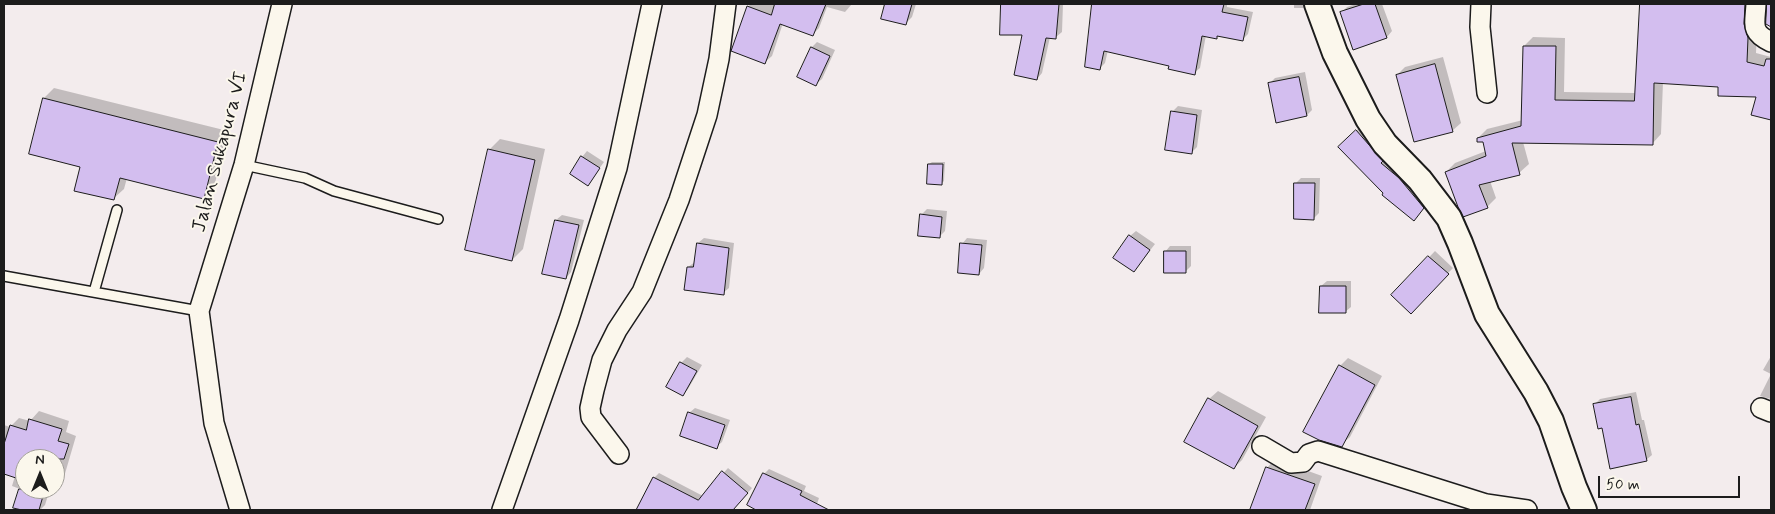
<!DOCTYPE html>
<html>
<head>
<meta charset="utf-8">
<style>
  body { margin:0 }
  #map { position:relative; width:1775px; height:514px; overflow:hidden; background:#f3eced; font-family:Mynerve,sans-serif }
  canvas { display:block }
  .frame { position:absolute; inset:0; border:5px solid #1c1c1c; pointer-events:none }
  .north { position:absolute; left:15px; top:449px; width:50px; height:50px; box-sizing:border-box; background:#fbf7ec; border:1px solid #a29f99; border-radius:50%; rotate:0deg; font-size:14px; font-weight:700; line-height:20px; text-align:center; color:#1c1c1c }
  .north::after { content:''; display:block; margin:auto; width:18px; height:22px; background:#1c1c1c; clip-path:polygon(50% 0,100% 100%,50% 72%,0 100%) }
  .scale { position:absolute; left:1598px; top:476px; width:142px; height:22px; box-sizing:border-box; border:2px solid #1c1c1c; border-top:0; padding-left:6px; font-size:15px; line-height:18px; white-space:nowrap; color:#1c1c1c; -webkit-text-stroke:4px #fbf7ec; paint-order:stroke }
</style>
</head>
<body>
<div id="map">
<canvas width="1775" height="514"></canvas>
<div class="frame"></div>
<div class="north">N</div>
<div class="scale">50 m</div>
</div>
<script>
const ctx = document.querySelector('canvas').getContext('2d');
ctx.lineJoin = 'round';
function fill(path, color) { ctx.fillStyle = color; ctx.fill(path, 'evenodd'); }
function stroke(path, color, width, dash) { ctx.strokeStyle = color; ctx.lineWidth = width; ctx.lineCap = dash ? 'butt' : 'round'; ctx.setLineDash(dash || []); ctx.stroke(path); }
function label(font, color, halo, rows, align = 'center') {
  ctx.font = font + ' Mynerve,sans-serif'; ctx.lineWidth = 4; ctx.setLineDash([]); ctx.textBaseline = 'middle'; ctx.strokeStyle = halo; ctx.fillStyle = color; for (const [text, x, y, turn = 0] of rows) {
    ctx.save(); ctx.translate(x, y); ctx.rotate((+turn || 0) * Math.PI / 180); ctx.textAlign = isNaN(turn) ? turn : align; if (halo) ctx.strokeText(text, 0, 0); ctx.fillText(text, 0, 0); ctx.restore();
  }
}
fill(new Path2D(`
  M 750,4 L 852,4 L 845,12 L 827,7 L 819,28 L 812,35 L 783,23 L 772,56 L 765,62 L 733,50 Z
  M 886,4 L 916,4 L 912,17 L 905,24 L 882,18 Z
  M 1002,4 L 1063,4 L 1062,32 L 1056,37 L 1050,37 L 1042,73 L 1037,79 L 1024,34 L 1002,33 Z
  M 1093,4 L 1227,4 L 1227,7 L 1253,12 L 1248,34 L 1242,40 L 1219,35 L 1216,37 L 1206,35 L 1200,68 L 1194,73 L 1170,65 L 1108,50 L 1105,63 L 1099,69 L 1087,66 Z
  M 1294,4 L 1308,4 L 1304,8 L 1294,8 Z
  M 1356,4 L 1382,4 L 1392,31 L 1387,37 L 1354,49 L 1341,13 L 1347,7 Z
  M 1642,4 L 1753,4 L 1757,28 L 1756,53 L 1771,57 L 1771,119 L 1753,114 L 1758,96 L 1719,86 L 1663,82 L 1661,134 L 1652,144 L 1523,142 L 1529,164 L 1519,173 L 1490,181 L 1496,198 L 1487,207 L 1446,172 L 1455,163 L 1486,151 L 1484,141 L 1478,138 L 1487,129 L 1523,120 L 1524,46 L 1533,37 L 1565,38 L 1564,92 L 1636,93 Z
  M 817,42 L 835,50 L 822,79 L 816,84 L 812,47 Z
  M 1443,57 L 1461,123 L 1452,131 L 1397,75 L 1405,67 Z
  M 1305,72 L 1312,110 L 1307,115 L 1269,84 L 1275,78 Z
  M 54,88 L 228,131 L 214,187 L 203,198 L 127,178 L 124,189 L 113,199 L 82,166 L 44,98 Z
  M 1178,106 L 1202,110 L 1197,147 L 1191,153 L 1172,112 Z
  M 1362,125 L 1429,202 L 1419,214 L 1385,193 L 1340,147 Z
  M 500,139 L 545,149 L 523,249 L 512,260 L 489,150 Z
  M 587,151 L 604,162 L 588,184 L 582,157 Z
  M 932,162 L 945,162 L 944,181 L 941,184 L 929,164 Z
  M 1301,178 L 1320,178 L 1319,213 L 1313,219 L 1296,183 Z
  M 927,209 L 947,211 L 945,231 L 939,237 L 921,215 Z
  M 562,215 L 584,220 L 571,272 L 566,278 L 556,220 Z
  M 1136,231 L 1155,244 L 1134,271 L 1130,236 Z
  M 704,238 L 734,243 L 729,288 L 723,293 L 688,267 L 695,262 L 698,243 Z
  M 967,238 L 987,240 L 984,268 L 979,274 L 962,244 Z
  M 1170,246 L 1191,246 L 1191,266 L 1185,272 L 1165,252 Z
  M 1435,251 L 1453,268 L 1411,312 L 1393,295 Z
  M 1327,281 L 1351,281 L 1351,307 L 1345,312 L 1321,286 Z
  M 1771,356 L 1771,399 L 1760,396 L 1771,374 L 1763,370 Z
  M 687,357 L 702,365 L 688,389 L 683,395 L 681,363 Z
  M 1348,358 L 1382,376 L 1350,437 L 1341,445 L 1340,366 Z
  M 1218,391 L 1266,417 L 1242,460 L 1234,468 L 1209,399 Z
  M 1636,392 L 1642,420 L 1644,420 L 1652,455 L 1646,460 L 1603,426 L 1594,405 L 1600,399 Z
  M 695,408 L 730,420 L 722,442 L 716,447 L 689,413 Z
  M 39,411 L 69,421 L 66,432 L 76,436 L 64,477 L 55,485 L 55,459 L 25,459 L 25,489 L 50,489 L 45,505 L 40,510 L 26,510 L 15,507 L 20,489 L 12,486 L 15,476 L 4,473 L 4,425 L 10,427 L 19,418 L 30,421 Z
  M 1275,459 L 1322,476 L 1310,510 L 1252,510 L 1267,468 Z
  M 728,468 L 752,488 L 733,510 L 638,510 L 654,478 L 659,473 L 703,496 Z
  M 769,469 L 806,486 L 804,491 L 819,498 L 817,504 L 830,510 L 760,510 L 748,505 L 764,474 Z`), '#0003');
const building = new Path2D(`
  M 775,4 L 826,4 L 813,36 L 780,24 L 765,64 L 731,51 L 747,6 L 771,15 Z
  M 885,4 L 912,4 L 906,25 L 881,19 Z
  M 1001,4 L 1059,4 L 1056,39 L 1046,38 L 1037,80 L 1014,75 L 1022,35 L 1000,35 Z
  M 1092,4 L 1224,4 L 1222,12 L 1248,17 L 1243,41 L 1217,36 L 1217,39 L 1202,36 L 1195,75 L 1168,69 L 1169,66 L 1104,51 L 1100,70 L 1085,67 Z
  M 1364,4 L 1375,4 L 1387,38 L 1353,50 L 1340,12 Z
  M 1640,4 L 1745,4 L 1744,24 L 1748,38 L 1747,62 L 1764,66 L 1766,59 L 1771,59 L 1771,120 L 1751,115 L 1756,97 L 1718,96 L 1718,87 L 1654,83 L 1653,145 L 1512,143 L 1520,175 L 1479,185 L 1488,208 L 1463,217 L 1458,207 L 1445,172 L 1486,156 L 1483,142 L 1477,142 L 1477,138 L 1521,126 L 1523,46 L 1556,46 L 1555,100 L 1634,101 Z
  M 1767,4 L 1771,4 L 1771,27 L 1766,24 Z
  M 811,47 L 830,56 L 816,86 L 797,77 Z
  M 1435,64 L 1453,132 L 1414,142 L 1396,75 Z
  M 1299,77 L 1307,116 L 1276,123 L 1268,83 Z
  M 43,98 L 218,142 L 204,199 L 120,178 L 114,200 L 74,191 L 80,167 L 29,154 Z
  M 1171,111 L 1197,115 L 1192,154 L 1165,150 Z
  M 1356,130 L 1383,161 L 1381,163 L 1399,178 L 1424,208 L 1414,221 L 1382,195 L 1383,193 L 1338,147 Z
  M 488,149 L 535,160 L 512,261 L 465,250 Z
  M 581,156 L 600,168 L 588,186 L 570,174 Z
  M 928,164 L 943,164 L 942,185 L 927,184 Z
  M 1294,183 L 1315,183 L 1314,220 L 1294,219 Z
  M 920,214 L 942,217 L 940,238 L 918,236 Z
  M 555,220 L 579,225 L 566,279 L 542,274 Z
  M 1129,235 L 1150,250 L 1134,272 L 1113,258 Z
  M 697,243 L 729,248 L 724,295 L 684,290 L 687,267 L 693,267 Z
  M 960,243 L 982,245 L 979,275 L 958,273 Z
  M 1164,251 L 1186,251 L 1186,273 L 1164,273 Z
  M 1428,256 L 1449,274 L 1411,314 L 1391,295 Z
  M 1320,286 L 1346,286 L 1346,313 L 1319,313 Z
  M 680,362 L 697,371 L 683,396 L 666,387 Z
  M 1339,365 L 1375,385 L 1342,447 L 1319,440 L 1303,432 Z
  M 1631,397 L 1636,425 L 1639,424 L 1647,461 L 1610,469 L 1602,428 L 1598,429 L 1593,404 Z
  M 1208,398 L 1258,426 L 1234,469 L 1184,442 Z
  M 688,412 L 725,425 L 717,449 L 680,436 Z
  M 29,419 L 62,429 L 58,441 L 69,444 L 64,459 L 25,459 L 25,481 L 4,474 L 4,444 L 10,425 L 26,430 Z
  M 1266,467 L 1315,484 L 1305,510 L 1250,510 Z
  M 722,471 L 748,493 L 733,510 L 636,510 L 653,477 L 698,500 Z
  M 763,473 L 802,491 L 800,495 L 829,510 L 756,510 L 747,505 Z
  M 19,489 L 45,489 L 39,510 L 22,510 L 13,508 Z`);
fill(building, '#d3beef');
stroke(building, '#1c1c1c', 1);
const service = new Path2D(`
  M 244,165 L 305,178 L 334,191 L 438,219
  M 4,276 L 199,311
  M 94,292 L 117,210`);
const minor = new Path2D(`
  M 1481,4 L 1480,27 L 1487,93
  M 1756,4 C 1755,25 1750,32 1771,42
  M 1761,408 L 1771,412
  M 1262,446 L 1291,463 L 1303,462 L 1309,454 L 1318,451 L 1486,504 L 1527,510
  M 619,454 L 591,417 L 590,408 L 594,390 L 602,360 L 617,330 L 642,292 L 679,200 L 707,115 L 719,59 L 726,4
  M 240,510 L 214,423 L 199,311 L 244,165 L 282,4
  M 502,510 L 569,320 L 617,168 L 652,4`);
const tertiary = new Path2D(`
  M 1317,4 L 1335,53 L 1368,119 L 1385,144 L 1420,180 L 1449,218 L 1460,243 L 1487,314 L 1536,392 L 1551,421 L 1574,487 L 1584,510`);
stroke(service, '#1c1c1c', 12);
stroke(minor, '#1c1c1c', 22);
stroke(tertiary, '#1c1c1c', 28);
stroke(service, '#fbf7ec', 9);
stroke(minor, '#fbf7ec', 19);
stroke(tertiary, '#fbf7ec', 24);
label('20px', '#1c1c1c', '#fbf7ec', [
  ["Jalan Sukapura VI",221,152,-75]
]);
</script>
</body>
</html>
